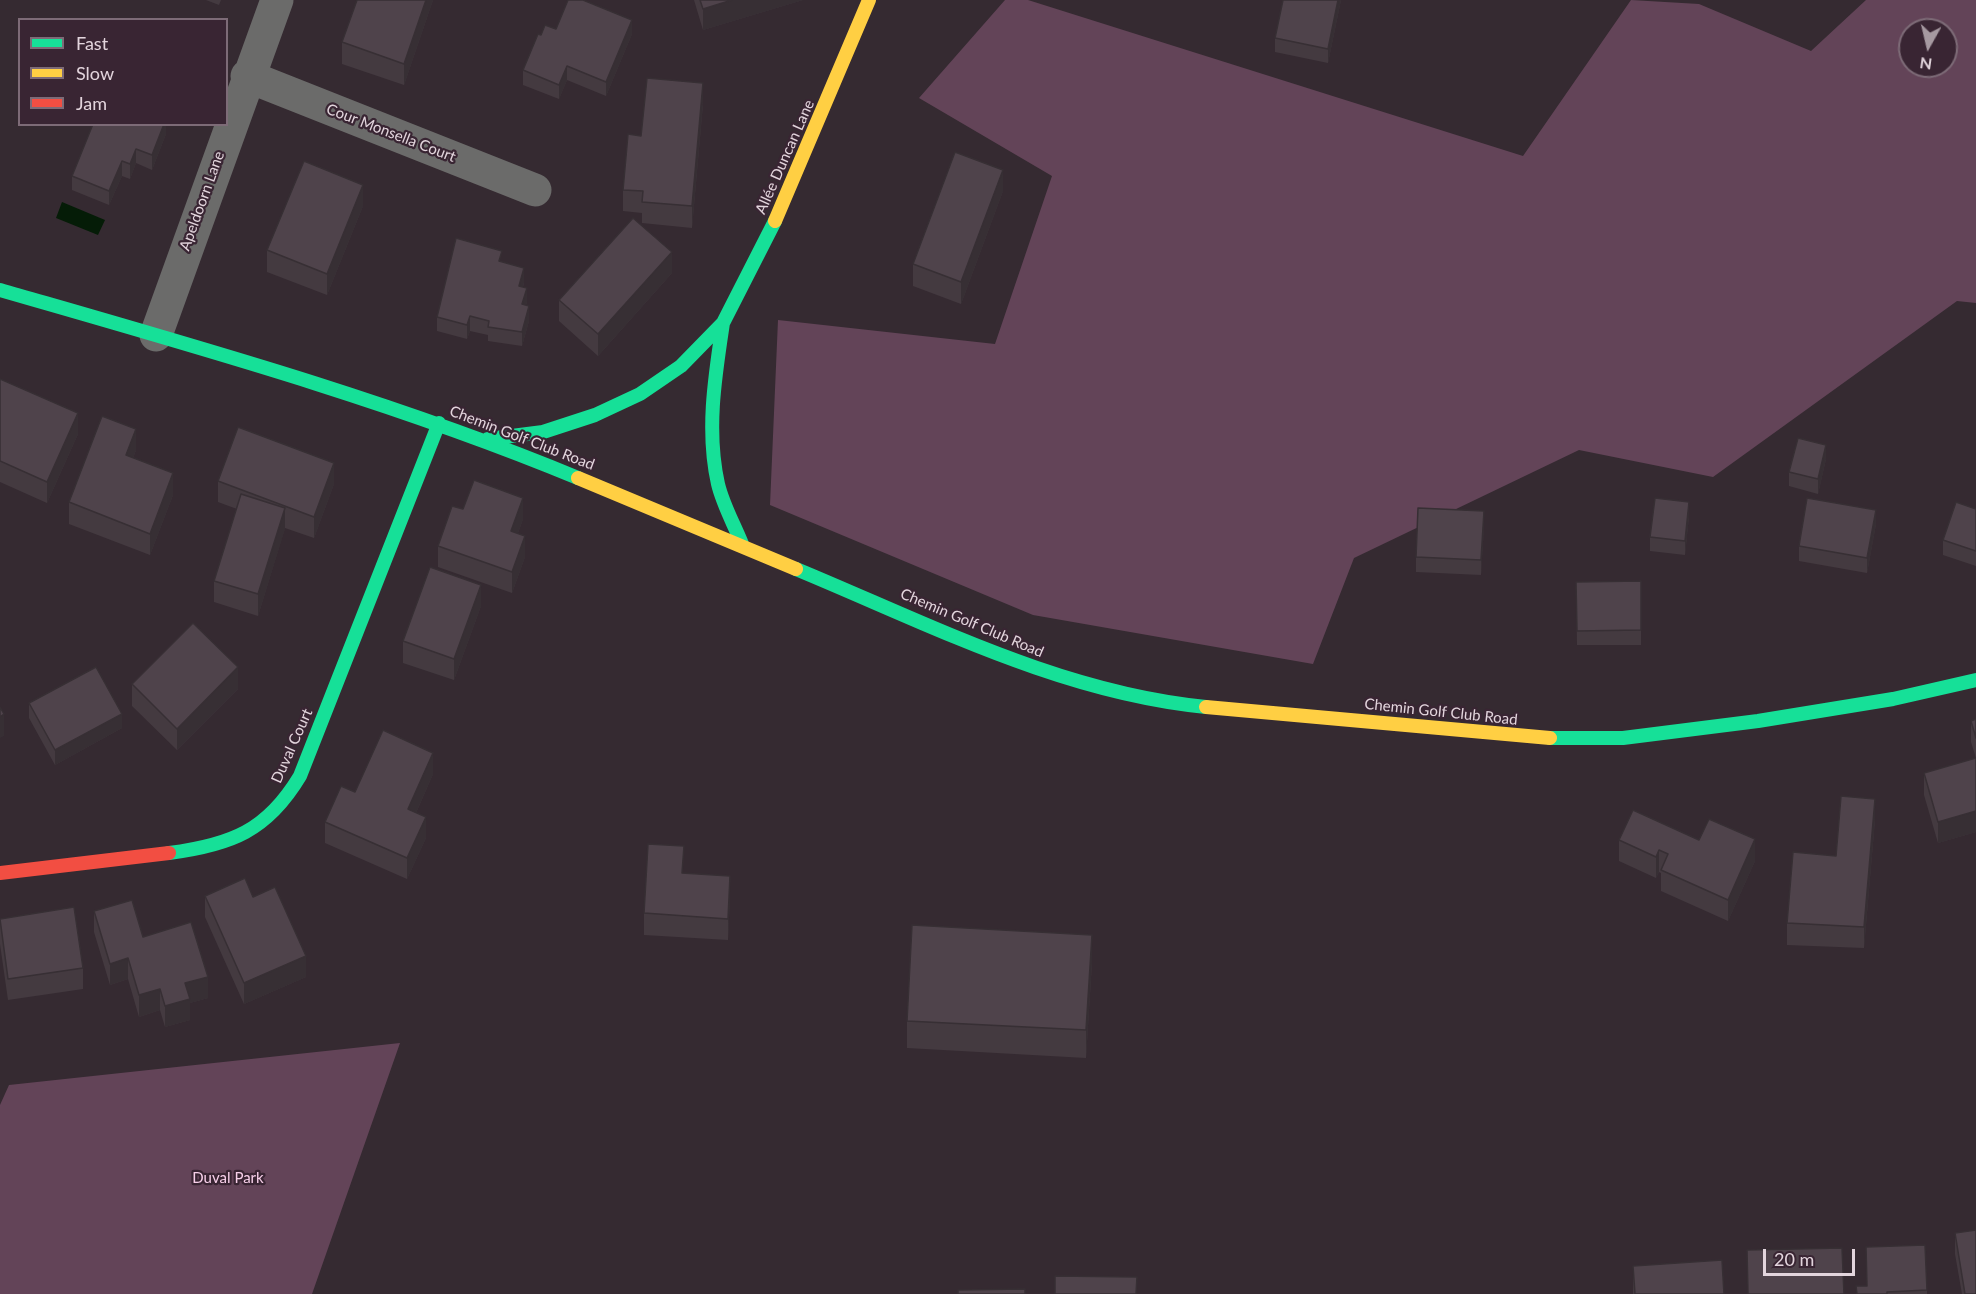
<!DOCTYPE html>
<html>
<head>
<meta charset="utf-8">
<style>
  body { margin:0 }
  #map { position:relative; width:1976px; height:1294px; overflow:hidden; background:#352a31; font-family:Lato,sans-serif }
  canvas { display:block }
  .legend { position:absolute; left:18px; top:18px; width:210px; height:108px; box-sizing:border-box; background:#392533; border:2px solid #7d6b77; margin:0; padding:8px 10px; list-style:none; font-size:18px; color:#e3d5dd }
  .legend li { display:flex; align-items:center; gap:12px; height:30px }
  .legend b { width:30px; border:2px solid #7d6b77 }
  .north { position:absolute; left:1898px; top:18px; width:60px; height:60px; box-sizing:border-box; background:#392533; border:2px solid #7d6b77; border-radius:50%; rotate:188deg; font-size:16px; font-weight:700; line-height:24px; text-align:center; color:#e3d5dd }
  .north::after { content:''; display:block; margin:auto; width:21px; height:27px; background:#a699a1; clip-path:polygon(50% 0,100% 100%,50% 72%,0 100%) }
  .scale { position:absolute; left:1763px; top:1249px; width:92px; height:27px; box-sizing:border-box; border:3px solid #e3d5dd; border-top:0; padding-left:8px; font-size:18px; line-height:21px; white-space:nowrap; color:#e3d5dd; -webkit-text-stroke:4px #392533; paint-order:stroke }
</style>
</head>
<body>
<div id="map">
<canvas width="1976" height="1294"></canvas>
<ul class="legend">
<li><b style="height:8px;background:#16e098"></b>Fast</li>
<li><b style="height:8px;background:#ffcf43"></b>Slow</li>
<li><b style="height:8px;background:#f24e42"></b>Jam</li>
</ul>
<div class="north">N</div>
<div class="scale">20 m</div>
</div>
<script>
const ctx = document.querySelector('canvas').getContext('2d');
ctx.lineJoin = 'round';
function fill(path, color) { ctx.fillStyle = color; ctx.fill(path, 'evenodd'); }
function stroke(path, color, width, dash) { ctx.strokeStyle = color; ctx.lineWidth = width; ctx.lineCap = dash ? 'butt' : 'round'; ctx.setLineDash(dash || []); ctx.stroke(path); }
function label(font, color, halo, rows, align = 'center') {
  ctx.font = font + ' Lato,sans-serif'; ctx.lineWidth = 4.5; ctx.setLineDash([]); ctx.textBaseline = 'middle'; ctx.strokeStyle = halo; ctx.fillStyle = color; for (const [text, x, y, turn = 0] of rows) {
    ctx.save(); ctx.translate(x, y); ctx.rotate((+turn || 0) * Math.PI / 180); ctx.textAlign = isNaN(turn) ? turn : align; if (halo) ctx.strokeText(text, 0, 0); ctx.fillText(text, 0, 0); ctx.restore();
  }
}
fill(new Path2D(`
  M 1005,0 L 1028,0 L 1523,156 L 1631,0 L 1699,4 L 1811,51 L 1866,0 L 1976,0 L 1976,303 L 1957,301 L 1713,477 L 1579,450 L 1354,558 L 1313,664 L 1033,615 L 770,505 L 778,320 L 995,344 L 1052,176 L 919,98 ZM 1910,30 L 1946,30 L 1946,66 L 1910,66 Z
  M 400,1043 L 312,1294 L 0,1294 L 0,1105 L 9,1085 Z`), '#634458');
fill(new Path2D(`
  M 62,202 L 105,220 L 98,235 L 56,218 Z`), '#051c07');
stroke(new Path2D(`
  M 247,76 L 535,190
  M 156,335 L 277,0`), '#6b6b6a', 33);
stroke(new Path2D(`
  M 0,290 C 194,346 392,401 578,478
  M 723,323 C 715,376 706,431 718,484 C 723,505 734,524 742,544
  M 488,439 L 543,432 L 595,415 L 640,394 L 681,366 L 723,323 L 775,221
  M 796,569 C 929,624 1061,693 1206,707
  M 1550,738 L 1623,738 L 1758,721 L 1893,699 L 1976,680
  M 169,853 C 231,845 267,831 300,776 L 439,423`), '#16e098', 14);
stroke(new Path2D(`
  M 775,221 L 869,0
  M 578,478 L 796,569
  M 1206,707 L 1550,738`), '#ffcf43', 14);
stroke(new Path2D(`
  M 0,873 L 169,853`), '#f24e42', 14);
fill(new Path2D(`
  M 206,0 L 221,0 L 219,5 Z
  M 433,0 L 404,85 L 342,64 L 342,42 Z
  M 694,0 L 803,0 L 703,30 Z
  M 1341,0 L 1328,63 L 1275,52 L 1275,38 Z
  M 556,29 L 632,34 L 606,96 L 567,80 L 559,99 L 523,85 L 523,70 L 541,35 Z
  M 703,104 L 692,228 L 642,223 L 642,213 L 623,211 L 623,190 L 641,136 Z
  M 166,124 L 166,134 L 152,170 L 136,163 L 130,179 L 122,176 L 109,205 L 72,190 L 72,176 Z
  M 1003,191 L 961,304 L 913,286 L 913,264 Z
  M 363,206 L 327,295 L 267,272 L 267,250 Z
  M 502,262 L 524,282 L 523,287 L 527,302 L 526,305 L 529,321 L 522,346 L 488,341 L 488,335 L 470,331 L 467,339 L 437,331 L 437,317 Z
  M 672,273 L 598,356 L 559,321 L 559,300 Z
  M 0,379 L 78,434 L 47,503 L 0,482 Z
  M 136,450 L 133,458 L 173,495 L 150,555 L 69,524 L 69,502 Z
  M 1826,459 L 1818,494 L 1789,486 L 1789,472 Z
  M 218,481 L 334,484 L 314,538 L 285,528 L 258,616 L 214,602 L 214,581 L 237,509 L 218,502 Z
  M 463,509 L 523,519 L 518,533 L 525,557 L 512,593 L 438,567 L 438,546 Z
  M 1976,509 L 1976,566 L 1943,555 L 1943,540 Z
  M 1689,516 L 1685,555 L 1650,551 L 1650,537 Z
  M 1876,524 L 1867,573 L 1799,561 L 1799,546 Z
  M 1484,526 L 1481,575 L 1416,572 L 1416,557 Z
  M 1641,581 L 1641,645 L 1577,645 L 1576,582 Z
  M 481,606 L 454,680 L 403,663 L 403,641 Z
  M 132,684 L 238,689 L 177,750 L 132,706 Z
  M 29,703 L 122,728 L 55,765 L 29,718 Z
  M 1976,719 L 1976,832 L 1938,843 L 1924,795 L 1924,773 L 1976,758 L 1971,742 L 1971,721 Z
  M 433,774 L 416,813 L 426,838 L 407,879 L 325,843 L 325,822 L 355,792 Z
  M 1875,820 L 1864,948 L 1787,945 L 1787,923 L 1836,856 Z
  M 1619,840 L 1699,840 L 1755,861 L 1728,921 L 1661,891 L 1661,873 L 1659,872 L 1656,878 L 1619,861 Z
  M 684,873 L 730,897 L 728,940 L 644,935 L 644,913 Z
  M 205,896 L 253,897 L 306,977 L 244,1004 L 205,917 Z
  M 94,911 L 143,937 L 208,998 L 190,1003 L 190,1020 L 165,1027 L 160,1010 L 139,1017 L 128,979 L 110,985 L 94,932 Z
  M 0,919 L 83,968 L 83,989 L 8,1000 L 0,944 Z
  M 1092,963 L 1086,1058 L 907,1048 L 907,1021 Z
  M 1955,1233 L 1976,1294 L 1962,1294 L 1955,1254 Z
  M 1866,1247 L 1927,1290 L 1927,1294 L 1856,1294 L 1867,1286 Z
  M 1633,1266 L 1724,1294 L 1633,1294 Z`), '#443a40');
fill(new Path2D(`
  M 426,0 L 433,0 L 404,85 L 404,64 Z
  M 732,0 L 803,0 L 703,30 L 703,9 Z
  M 1338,0 L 1341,0 L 1328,63 L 1328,49 Z
  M 632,20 L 632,34 L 606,96 L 606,82 Z
  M 567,66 L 567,80 L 559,99 L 559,85 Z
  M 703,83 L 703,104 L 692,228 L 692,206 Z
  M 164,124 L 166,124 L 166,134 L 152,170 L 152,155 Z
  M 136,149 L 136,163 L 130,179 L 130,164 Z
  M 122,161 L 122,176 L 109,205 L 109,191 Z
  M 1003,170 L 1003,191 L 961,304 L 961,282 Z
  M 363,185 L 363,206 L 327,295 L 327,274 Z
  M 672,252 L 672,273 L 598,356 L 598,334 Z
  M 524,268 L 524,282 L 519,300 L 519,286 Z
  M 527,288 L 527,302 L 522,319 L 522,304 Z
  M 529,306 L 529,321 L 522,346 L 522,332 Z
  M 470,316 L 470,331 L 467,339 L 467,325 Z
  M 78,413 L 78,434 L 47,503 L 47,482 Z
  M 136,429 L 136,450 L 126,476 L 126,455 Z
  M 1826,445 L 1826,459 L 1818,494 L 1818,479 Z
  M 334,463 L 334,484 L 314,538 L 314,517 Z
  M 173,473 L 173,495 L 150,555 L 150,534 Z
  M 523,498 L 523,519 L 511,552 L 511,531 Z
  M 1689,502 L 1689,516 L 1685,555 L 1685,541 Z
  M 285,508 L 285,529 L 258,616 L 258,594 Z
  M 1876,510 L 1876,524 L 1867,573 L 1867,558 Z
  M 1484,511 L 1484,526 L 1481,575 L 1481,560 Z
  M 525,536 L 525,557 L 512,593 L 512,572 Z
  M 481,585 L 481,606 L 454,680 L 454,659 Z
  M 238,667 L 238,689 L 177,750 L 177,729 Z
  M 4,714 L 4,736 L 0,738 L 0,717 Z
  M 122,714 L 122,728 L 55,765 L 55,750 Z
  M 433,753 L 433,774 L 408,831 L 408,809 Z
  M 1875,799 L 1875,820 L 1864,948 L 1864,927 Z
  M 1976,811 L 1976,832 L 1938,843 L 1938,822 Z
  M 426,817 L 426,838 L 407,879 L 407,858 Z
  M 1755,839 L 1755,861 L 1728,921 L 1728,900 Z
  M 1659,850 L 1659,872 L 1656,878 L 1656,857 Z
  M 730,876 L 730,897 L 728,940 L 728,919 Z
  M 1092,935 L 1092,963 L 1086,1058 L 1086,1030 Z
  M 306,956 L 306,977 L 244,1004 L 244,983 Z
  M 128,958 L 128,979 L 110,985 L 110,964 Z
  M 208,977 L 208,998 L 190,1003 L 190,1020 L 165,1027 L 165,1006 L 185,983 Z
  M 160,989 L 160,1010 L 139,1017 L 139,995 Z`), '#372f34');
const building = new Path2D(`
  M 357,0 L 426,0 L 404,64 L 342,42 Z
  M 568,0 L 583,0 L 632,20 L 606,82 L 567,66 L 559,85 L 523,70 L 538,34 L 541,35 L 545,25 L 556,29 Z
  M 700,0 L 732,0 L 703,9 Z
  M 1283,0 L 1338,0 L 1328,49 L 1275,38 Z
  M 647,78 L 703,83 L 692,206 L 642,202 L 643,191 L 623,190 L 628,134 L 641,136 Z
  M 93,124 L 164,124 L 152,155 L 136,149 L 130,164 L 122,161 L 109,191 L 72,176 Z
  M 955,152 L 1003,170 L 961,282 L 913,264 Z
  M 304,161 L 363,185 L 327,274 L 267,250 Z
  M 633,218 L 672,252 L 598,334 L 559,300 Z
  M 456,238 L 502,251 L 499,261 L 524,268 L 519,286 L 527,288 L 522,304 L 529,306 L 522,332 L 488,327 L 489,321 L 470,316 L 467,325 L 437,317 Z
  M 0,379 L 78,413 L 47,482 L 0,461 Z
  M 102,416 L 136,429 L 126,455 L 173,473 L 150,534 L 69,502 Z
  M 238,427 L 334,463 L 314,517 L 218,481 Z
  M 1798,438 L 1826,445 L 1818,479 L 1789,472 Z
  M 474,480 L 523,498 L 511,531 L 525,536 L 512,572 L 438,546 L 452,506 L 463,509 Z
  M 241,494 L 285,508 L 258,594 L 214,581 Z
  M 1655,498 L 1689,502 L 1685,541 L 1650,537 Z
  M 1807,498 L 1876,510 L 1867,558 L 1799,546 Z
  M 1956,502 L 1976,509 L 1976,551 L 1943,540 Z
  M 1418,508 L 1484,511 L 1481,560 L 1416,557 Z
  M 430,567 L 481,585 L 454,659 L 403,641 Z
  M 1641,581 L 1641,630 L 1577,631 L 1576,582 Z
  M 193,623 L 238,667 L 177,729 L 132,684 Z
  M 96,667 L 122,714 L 55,750 L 29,703 Z
  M 0,707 L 4,714 L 0,717 Z
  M 1976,719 L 1976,738 L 1971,721 Z
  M 383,730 L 433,753 L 408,809 L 426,817 L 407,858 L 325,822 L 341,786 L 355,792 Z
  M 1976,758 L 1976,811 L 1938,822 L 1924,773 Z
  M 1841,796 L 1875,799 L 1864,927 L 1787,923 L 1793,852 L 1836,856 Z
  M 1633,810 L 1699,840 L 1709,819 L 1755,839 L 1728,900 L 1661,870 L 1668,854 L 1659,850 L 1656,857 L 1619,840 Z
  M 648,844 L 684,846 L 682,873 L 730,876 L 728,919 L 644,913 Z
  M 245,878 L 253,897 L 275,887 L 306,956 L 244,983 L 205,896 Z
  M 132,900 L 143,937 L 191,922 L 208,977 L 185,983 L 190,999 L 165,1006 L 160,989 L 139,995 L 128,958 L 110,964 L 94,911 Z
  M 74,907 L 83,968 L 8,979 L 0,919 Z
  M 912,925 L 1092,935 L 1086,1030 L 907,1021 Z
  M 1976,1230 L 1976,1294 L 1965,1294 L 1955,1233 Z
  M 1925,1245 L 1927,1290 L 1887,1292 L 1887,1294 L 1857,1294 L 1856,1286 L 1867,1286 L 1866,1247 Z
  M 1842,1248 L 1844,1294 L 1748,1294 L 1747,1250 Z
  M 1722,1260 L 1724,1294 L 1635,1294 L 1633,1266 Z
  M 1055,1276 L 1137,1277 L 1136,1294 L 1055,1294 Z
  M 1025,1289 L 1025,1294 L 958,1294 L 958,1290 Z`);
fill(building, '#4f434b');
stroke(building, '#372f34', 1.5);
label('15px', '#e3d5dd', '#392533', [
  ["Cour Monsella Court",391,133,21],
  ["Allée Duncan Lane",785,157,-66],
  ["Apeldoorn Lane",202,201,-70],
  ["Chemin Golf Club Road",522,438,21],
  ["Chemin Golf Club Road",972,623,23],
  ["Chemin Golf Club Road",1441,712,6],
  ["Duval Court",292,746,-66]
]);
label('15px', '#f7cfe9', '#392533', [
  ["Duval Park",228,1178]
]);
</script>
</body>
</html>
